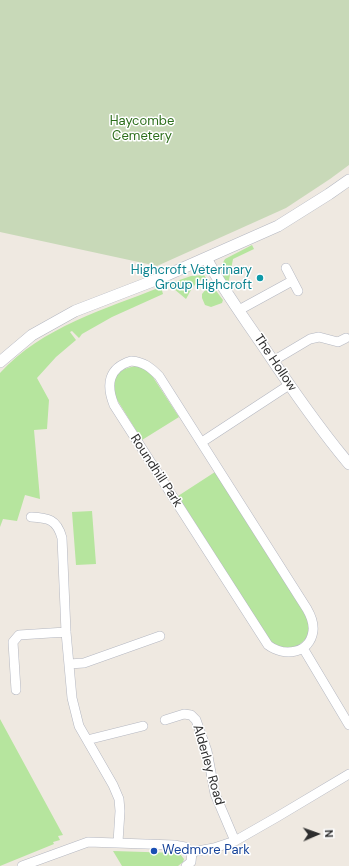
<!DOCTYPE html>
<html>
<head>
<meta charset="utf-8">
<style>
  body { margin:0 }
  #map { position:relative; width:349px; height:866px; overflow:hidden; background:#efe9e1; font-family:"DM Sans",sans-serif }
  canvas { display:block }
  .north { position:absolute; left:297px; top:814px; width:40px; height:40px; -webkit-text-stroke:3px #fff; paint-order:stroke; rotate:88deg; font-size:11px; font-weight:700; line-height:16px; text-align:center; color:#2e2e2e }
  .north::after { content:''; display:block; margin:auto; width:14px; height:18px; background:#2e2e2e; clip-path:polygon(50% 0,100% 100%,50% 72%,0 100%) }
</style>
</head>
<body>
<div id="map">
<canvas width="349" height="866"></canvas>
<div class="north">N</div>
</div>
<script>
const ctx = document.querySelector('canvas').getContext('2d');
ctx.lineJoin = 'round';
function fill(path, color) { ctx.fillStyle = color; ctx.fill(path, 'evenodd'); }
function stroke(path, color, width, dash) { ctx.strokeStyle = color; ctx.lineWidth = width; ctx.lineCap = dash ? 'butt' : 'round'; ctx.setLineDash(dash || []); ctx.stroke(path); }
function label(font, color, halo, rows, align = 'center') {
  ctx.font = font + ' "DM Sans",sans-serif'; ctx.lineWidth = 3; ctx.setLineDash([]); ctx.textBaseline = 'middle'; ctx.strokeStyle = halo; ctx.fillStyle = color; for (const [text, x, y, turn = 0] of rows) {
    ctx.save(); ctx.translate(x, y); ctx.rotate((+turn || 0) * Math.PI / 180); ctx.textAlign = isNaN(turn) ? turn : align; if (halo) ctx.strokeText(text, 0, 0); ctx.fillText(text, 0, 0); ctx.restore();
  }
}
fill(new Path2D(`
  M 252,245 L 254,249 L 233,259 L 228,285 C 221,276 219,269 225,259 Z
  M 204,275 L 206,278 C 195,281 191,290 186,299 L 168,284 L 191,276 Z
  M 161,287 L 163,294 L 112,317 L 82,334 L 79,338 L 72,331 L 70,332 L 76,340 L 56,357 L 37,378 L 49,400 L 47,429 L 34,430 L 40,499 L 25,495 L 17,521 L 3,519 L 0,527 L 0,373 C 42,327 105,309 161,287 Z
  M 207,288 L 214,288 L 223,300 L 222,303 L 211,307 L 205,305 L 202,298 L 202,294 Z
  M 136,366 L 143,368 L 151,374 L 179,417 L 142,440 L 116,398 C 111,379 116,369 136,366 Z
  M 215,472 L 308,617 C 309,622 310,628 308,633 C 305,646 287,652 276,646 C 274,644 271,641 269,639 L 178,496 Z
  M 92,511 L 96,564 L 76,565 L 72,512 Z
  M 0,719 L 63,835 L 58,836 L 60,840 L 53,842 L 54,844 L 0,866 Z
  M 113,851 L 177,853 L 180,854 L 184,859 L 183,862 L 178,866 L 122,866 Z`), '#b6e59e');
fill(new Path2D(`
  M 0,0 L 349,0 L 349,165 L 330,179 L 286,208 L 157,266 L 0,232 Z`), '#c8d9b8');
const minor = new Path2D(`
  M 286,268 L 298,291
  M 239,310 L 292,281
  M 131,361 C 144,362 150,367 159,376 L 307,609 C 311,616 314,623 313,631 C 310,654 284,657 268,645 L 114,405 C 106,385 108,368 131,361 Z
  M 273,361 L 310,339 L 319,337 L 338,342 L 346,338
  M 202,442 L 289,385
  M 31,517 C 48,518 57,519 62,538 L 66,632 L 72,698 L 79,726 L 113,785 L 119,799 L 120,811 L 118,842
  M 303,648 L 349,725
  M 69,664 L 84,663 L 160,636
  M 16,690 L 13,642 L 19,635 L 66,632
  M 165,720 L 184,714 L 191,715 L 196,720 L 207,751 L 215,794 L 235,841
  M 87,740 L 143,726
  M 22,866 L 88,842 L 174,845 L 185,847 L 192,852 L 214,848 L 235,841 L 277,817 L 349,774
  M 186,866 L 191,862 L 192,852`);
const tertiary = new Path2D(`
  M 206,258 C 222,288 242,315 261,343 C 289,385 317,426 349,464
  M 0,362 L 32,335 L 75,311 L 158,279 L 278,226 L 329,194 L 349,180`);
stroke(minor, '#b4b7c1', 10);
stroke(tertiary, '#b4b7c1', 12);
stroke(minor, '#fff', 9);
stroke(tertiary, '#fff', 11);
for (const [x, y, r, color] of [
  [260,278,4,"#0f9aa8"],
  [154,851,4,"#1a4fb4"]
]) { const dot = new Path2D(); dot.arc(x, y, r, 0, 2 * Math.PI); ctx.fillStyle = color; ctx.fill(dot); stroke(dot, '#fff', 1.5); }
label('13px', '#2c6e1b', '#fff', [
  ["Haycombe",142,122],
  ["Cemetery",142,137]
]);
label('13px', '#0d838f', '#fff', [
  ["Highcroft Veterinary",252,271],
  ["Group Highcroft",252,286]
], 'right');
label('13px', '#2e2e2e', '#fff', [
  ["The Hollow",275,363,56],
  ["Roundhill Park",156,471,57],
  ["Alderley Road",208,765,74]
]);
label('13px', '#164399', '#fff', [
  ["Wedmore Park",162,851]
], 'left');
</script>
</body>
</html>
